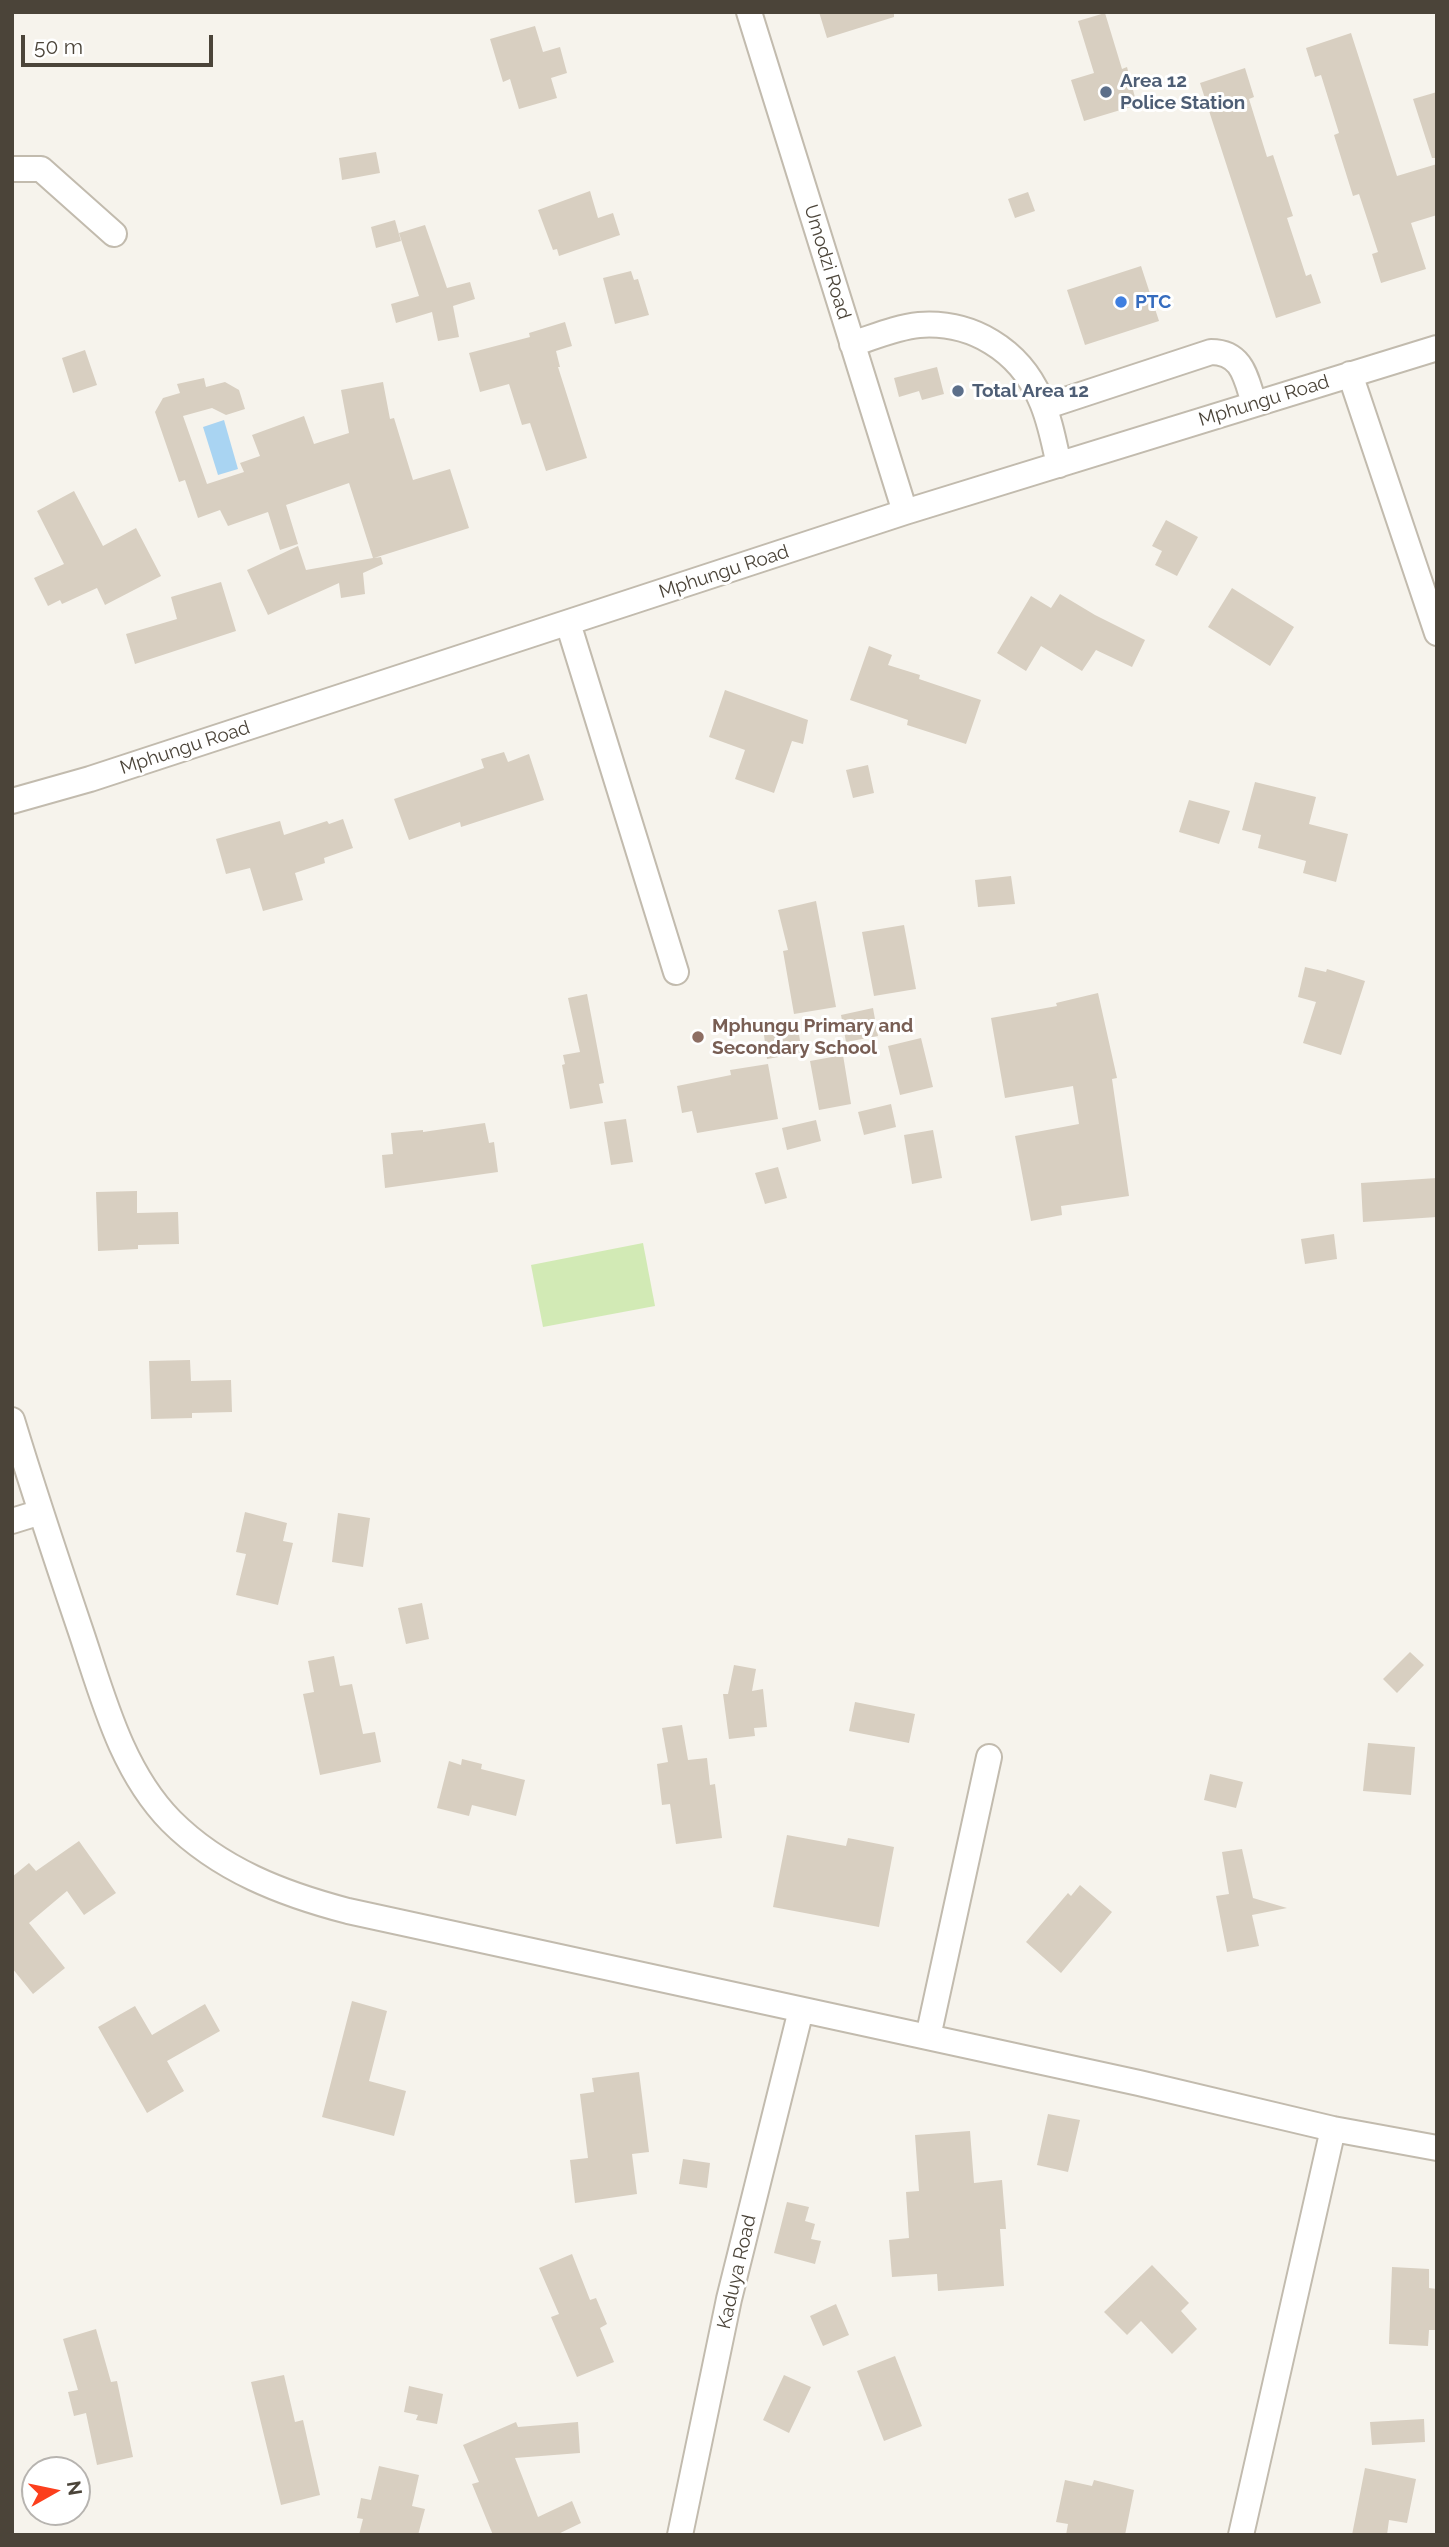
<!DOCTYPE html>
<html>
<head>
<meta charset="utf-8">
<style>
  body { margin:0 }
  #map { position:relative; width:1449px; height:2547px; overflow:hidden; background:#f6f3ec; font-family:Raleway,sans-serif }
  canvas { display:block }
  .frame { position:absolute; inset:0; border:14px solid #4b4439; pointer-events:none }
  .north { position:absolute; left:21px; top:2456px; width:70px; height:70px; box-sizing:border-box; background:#fff; border:2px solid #b7b4b0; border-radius:50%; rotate:81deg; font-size:19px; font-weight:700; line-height:28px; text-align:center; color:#4b4439 }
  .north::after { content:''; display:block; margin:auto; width:24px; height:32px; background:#fc3f1d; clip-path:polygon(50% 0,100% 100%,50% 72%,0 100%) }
  .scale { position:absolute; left:21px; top:35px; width:192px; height:32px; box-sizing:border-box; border:4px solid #4b4439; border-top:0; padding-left:9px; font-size:21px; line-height:24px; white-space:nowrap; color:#4b4439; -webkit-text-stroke:5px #fff; paint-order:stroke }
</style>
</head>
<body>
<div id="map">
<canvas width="1449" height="2547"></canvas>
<div class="frame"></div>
<div class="north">N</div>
<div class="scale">50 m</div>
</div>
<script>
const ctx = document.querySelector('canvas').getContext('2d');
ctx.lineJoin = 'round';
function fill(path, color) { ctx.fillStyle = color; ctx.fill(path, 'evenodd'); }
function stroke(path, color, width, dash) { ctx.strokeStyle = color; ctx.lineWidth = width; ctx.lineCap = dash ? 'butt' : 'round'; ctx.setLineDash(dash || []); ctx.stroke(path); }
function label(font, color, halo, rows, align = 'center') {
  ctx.font = font + ' Raleway,sans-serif'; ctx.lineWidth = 6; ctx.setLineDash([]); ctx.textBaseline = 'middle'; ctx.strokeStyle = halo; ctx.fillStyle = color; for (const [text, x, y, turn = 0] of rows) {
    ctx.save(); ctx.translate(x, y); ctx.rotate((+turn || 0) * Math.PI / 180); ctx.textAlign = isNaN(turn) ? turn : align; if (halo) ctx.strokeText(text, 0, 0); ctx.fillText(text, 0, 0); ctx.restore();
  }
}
fill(new Path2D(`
  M 643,1243 L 655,1306 L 543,1327 L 531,1265 Z`), '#d2eab5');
fill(new Path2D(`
  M 224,420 L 238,469 L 218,475 L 203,427 Z`), '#a9d4f2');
fill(new Path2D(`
  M 819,12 L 894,12 L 894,17 L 827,38 Z
  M 1105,13 L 1122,69 L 1127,67 L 1137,105 L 1084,121 L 1071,80 L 1094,73 L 1078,21 Z
  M 535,26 L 543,52 L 560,47 L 567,73 L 551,78 L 557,98 L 519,109 L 510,79 L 503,82 L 490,39 Z
  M 1351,33 L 1397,176 L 1437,164 L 1437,215 L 1411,223 L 1426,269 L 1381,283 L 1372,254 L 1378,252 L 1359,194 L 1353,196 L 1334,135 L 1339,133 L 1321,75 L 1315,77 L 1306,48 Z
  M 1245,68 L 1254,97 L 1249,99 L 1267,157 L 1273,155 L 1293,216 L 1287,218 L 1306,276 L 1311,274 L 1321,303 L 1276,318 L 1200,83 Z
  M 1437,92 L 1437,158 L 1432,158 L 1413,99 Z
  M 376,152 L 380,173 L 342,180 L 339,158 Z
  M 590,191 L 598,218 L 613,213 L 620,235 L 559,256 L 557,249 L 553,250 L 538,210 Z
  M 1028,192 L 1035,211 L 1015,218 L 1008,199 Z
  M 395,220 L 401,241 L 376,248 L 371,227 Z
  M 425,225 L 447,288 L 470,282 L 475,299 L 453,306 L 459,337 L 438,341 L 432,312 L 396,323 L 391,304 L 419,296 L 399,233 Z
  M 1141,266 L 1159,321 L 1085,345 L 1067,290 Z
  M 631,271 L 634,280 L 638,279 L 649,315 L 615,324 L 603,278 Z
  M 565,322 L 572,346 L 556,351 L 560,367 L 558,367 L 587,458 L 546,471 L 530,423 L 522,425 L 509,384 L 480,392 L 469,353 L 530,337 L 529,333 Z
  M 85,350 L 97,385 L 73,393 L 62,358 Z
  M 937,367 L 944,394 L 922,400 L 919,391 L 899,397 L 894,378 Z
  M 204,378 L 206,387 L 225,382 L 239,390 L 245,409 L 226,415 L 212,408 L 183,416 L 207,484 L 244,472 L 240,463 L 260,456 L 252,435 L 304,416 L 314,444 L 349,433 L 341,390 L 383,382 L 390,419 L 394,418 L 413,480 L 450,469 L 469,528 L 374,558 L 381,557 L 383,564 L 363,573 L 365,594 L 341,598 L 339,583 L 268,615 L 247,570 L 298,546 L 306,570 L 373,558 L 349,483 L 286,505 L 298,544 L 280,550 L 268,512 L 228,526 L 220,510 L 198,518 L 185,480 L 179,482 L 155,412 L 163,398 L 180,393 L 177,384 Z
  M 74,491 L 103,546 L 136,528 L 161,576 L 105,605 L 97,588 L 62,604 L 60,600 L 48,606 L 34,578 L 64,564 L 37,511 Z
  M 1166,520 L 1198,537 L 1177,576 L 1155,565 L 1162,551 L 1152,546 Z
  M 221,582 L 236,631 L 135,664 L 126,634 L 177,619 L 171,597 Z
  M 1232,588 L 1294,627 L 1270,666 L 1208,627 Z
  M 1060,594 L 1095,615 L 1145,640 L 1132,667 L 1096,650 L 1082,671 L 1041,646 L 1026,671 L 997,653 L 1031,596 L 1051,608 Z
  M 869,646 L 892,655 L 888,665 L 920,675 L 919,679 L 981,700 L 966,744 L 907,725 L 908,720 L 850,700 Z
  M 725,690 L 808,720 L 803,744 L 792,741 L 774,793 L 735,779 L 745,750 L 709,737 Z
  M 504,752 L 508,762 L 529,754 L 544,800 L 461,827 L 460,822 L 409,840 L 394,799 L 484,768 L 481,759 Z
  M 868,765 L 874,793 L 853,798 L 846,770 Z
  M 1255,782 L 1316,797 L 1309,824 L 1348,834 L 1336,882 L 1303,873 L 1306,861 L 1258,848 L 1261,835 L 1242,830 Z
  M 1189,800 L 1230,811 L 1219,844 L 1179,832 Z
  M 343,819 L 353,848 L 324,858 L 325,863 L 295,873 L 303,900 L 263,911 L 250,868 L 226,874 L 216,839 L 280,821 L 284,835 L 327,821 L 329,824 Z
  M 1011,876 L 1015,904 L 978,907 L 975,880 Z
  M 816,901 L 836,1007 L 794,1014 L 783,951 L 788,950 L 778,910 Z
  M 904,925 L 916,989 L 874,996 L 862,932 Z
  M 1305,967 L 1326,972 L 1327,969 L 1365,981 L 1341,1055 L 1303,1043 L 1316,1002 L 1298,997 Z
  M 1098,993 L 1117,1078 L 1112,1079 L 1129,1196 L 1061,1206 L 1062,1215 L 1031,1221 L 1015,1136 L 1079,1124 L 1073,1086 L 1005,1098 L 991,1018 L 1057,1006 L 1056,1003 Z
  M 587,994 L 604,1083 L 599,1084 L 603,1103 L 570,1109 L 562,1065 L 565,1064 L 563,1055 L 580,1052 L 568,998 Z
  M 873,1008 L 878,1036 L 846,1042 L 841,1015 Z
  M 797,1022 L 802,1053 L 767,1059 L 763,1027 Z
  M 921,1038 L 933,1087 L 900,1095 L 888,1046 Z
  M 843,1055 L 851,1104 L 819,1110 L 810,1061 Z
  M 768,1064 L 778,1119 L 697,1133 L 692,1111 L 682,1113 L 677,1086 L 731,1075 L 730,1070 Z
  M 891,1104 L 896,1127 L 864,1135 L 858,1112 Z
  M 626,1119 L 633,1162 L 611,1165 L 604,1122 Z
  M 816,1120 L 821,1141 L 787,1150 L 782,1128 Z
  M 485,1123 L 489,1143 L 494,1142 L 498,1172 L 385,1188 L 382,1155 L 393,1154 L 391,1133 L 423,1130 L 423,1132 Z
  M 933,1130 L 942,1178 L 912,1184 L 904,1135 Z
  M 778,1167 L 787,1198 L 765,1204 L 755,1173 Z
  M 1437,1178 L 1437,1217 L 1363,1222 L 1361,1183 Z
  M 137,1191 L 137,1213 L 178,1212 L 179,1244 L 138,1245 L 138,1249 L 98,1251 L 96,1192 Z
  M 1334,1234 L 1337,1259 L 1305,1264 L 1301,1239 Z
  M 190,1360 L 191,1381 L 231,1380 L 232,1412 L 192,1413 L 192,1418 L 151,1419 L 149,1361 Z
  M 245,1512 L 287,1523 L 283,1541 L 293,1543 L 278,1605 L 236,1595 L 246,1554 L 236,1552 Z
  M 338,1513 L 370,1518 L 363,1567 L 332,1562 Z
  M 422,1603 L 429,1639 L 406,1644 L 398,1608 Z
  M 1410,1652 L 1424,1665 L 1397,1693 L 1383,1679 Z
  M 334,1656 L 340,1686 L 352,1684 L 363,1734 L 375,1732 L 381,1762 L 320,1775 L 303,1694 L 314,1692 L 308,1661 Z
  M 734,1665 L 756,1669 L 752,1691 L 763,1689 L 767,1727 L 754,1728 L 755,1736 L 729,1739 L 723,1694 L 728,1694 Z
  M 855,1702 L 915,1714 L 909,1743 L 849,1731 Z
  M 682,1725 L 688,1760 L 707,1758 L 710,1785 L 715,1784 L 722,1838 L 676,1844 L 670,1804 L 662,1805 L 657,1764 L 668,1762 L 662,1728 Z
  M 1368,1743 L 1415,1747 L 1411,1795 L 1363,1791 Z
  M 462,1759 L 482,1764 L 481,1769 L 525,1780 L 516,1816 L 472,1805 L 469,1816 L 437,1808 L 449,1761 L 461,1765 Z
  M 1210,1774 L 1243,1782 L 1236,1808 L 1204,1800 Z
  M 787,1835 L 846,1846 L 848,1838 L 894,1847 L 879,1927 L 773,1907 Z
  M 79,1841 L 116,1893 L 84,1915 L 67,1891 L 29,1923 L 65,1968 L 33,1994 L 12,1968 L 12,1877 L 29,1863 L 36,1871 Z
  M 1242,1849 L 1253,1898 L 1287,1908 L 1252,1915 L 1259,1946 L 1227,1952 L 1216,1896 L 1229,1894 L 1222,1852 Z
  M 1080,1885 L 1112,1912 L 1061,1973 L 1026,1942 L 1068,1893 L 1071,1896 Z
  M 352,2001 L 387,2011 L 369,2081 L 406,2091 L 394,2136 L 322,2117 Z
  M 205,2004 L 220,2031 L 167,2061 L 184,2091 L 147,2113 L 98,2027 L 135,2006 L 152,2035 Z
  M 639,2072 L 649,2152 L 632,2154 L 637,2194 L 575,2203 L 570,2160 L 588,2158 L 580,2094 L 594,2092 L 592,2078 Z
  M 1048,2114 L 1080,2120 L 1068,2172 L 1037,2165 Z
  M 970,2131 L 974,2183 L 1002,2180 L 1006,2229 L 1000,2229 L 1004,2286 L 938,2291 L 937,2274 L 892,2277 L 889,2240 L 909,2238 L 906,2192 L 919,2191 L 915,2135 Z
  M 683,2159 L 710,2163 L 707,2188 L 679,2184 Z
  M 787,2202 L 809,2207 L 805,2221 L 815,2224 L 811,2239 L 821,2241 L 815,2264 L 774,2253 Z
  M 572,2254 L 590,2300 L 596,2298 L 607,2324 L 600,2328 L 614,2362 L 577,2377 L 551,2317 L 559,2314 L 539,2268 Z
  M 1152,2265 L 1189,2303 L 1181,2311 L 1197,2329 L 1172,2354 L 1141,2321 L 1127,2335 L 1104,2312 Z
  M 1392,2267 L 1429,2269 L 1429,2288 L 1437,2289 L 1437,2330 L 1429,2330 L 1428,2346 L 1389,2344 Z
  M 836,2304 L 849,2335 L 823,2346 L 810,2316 Z
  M 96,2329 L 111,2382 L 117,2381 L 133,2457 L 97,2465 L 86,2413 L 74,2416 L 68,2392 L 78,2390 L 63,2339 Z
  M 895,2356 L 922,2426 L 884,2441 L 857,2371 Z
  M 284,2375 L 295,2422 L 303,2420 L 320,2495 L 281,2505 L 251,2382 Z
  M 784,2375 L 811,2387 L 789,2433 L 763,2420 Z
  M 409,2386 L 443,2394 L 437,2424 L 416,2420 L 418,2415 L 404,2412 Z
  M 1424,2419 L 1425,2442 L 1372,2445 L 1370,2422 Z
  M 516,2422 L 518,2427 L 578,2422 L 580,2453 L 515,2458 L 538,2517 L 572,2501 L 581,2523 L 556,2535 L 493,2535 L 472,2484 L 479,2482 L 463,2445 Z
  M 379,2466 L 419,2475 L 412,2506 L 425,2509 L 418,2535 L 359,2535 L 363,2519 L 357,2518 L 361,2498 L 371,2500 Z
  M 1365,2468 L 1416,2479 L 1407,2523 L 1389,2520 L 1387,2535 L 1352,2535 Z
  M 1065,2480 L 1092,2486 L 1094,2480 L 1134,2490 L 1125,2535 L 1066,2535 L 1068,2524 L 1056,2522 Z`), '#d8cfc1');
const minor = new Path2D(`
  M 749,12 L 905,512
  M 12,169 L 41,169 L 114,234
  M 852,344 C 874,337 897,327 919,325 C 972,321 1019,350 1040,398 C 1050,419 1054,443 1059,465
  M 1350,374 L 1437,633
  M 1044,407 L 1211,352 C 1243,352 1246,379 1254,403
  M 568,623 L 676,972
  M 12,801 L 90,779 L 905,512 L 1437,348
  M 12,1420 C 33,1489 56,1558 79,1626 C 102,1693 120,1769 171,1821 C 220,1870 283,1894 348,1911 L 1139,2083 L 1333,2129 L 1437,2148
  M 12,1521 L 41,1512
  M 928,2037 L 989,1757
  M 680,2535 L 729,2299 L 801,2010
  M 1241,2535 L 1333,2129`);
stroke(minor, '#c2bbae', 28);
stroke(minor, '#fff', 24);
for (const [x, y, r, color] of [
  [1106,92,7,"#5c6f8a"],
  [1121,302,7,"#3f7fe0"],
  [958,391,7,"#5c6f8a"],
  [698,1037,7,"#8d6e63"]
]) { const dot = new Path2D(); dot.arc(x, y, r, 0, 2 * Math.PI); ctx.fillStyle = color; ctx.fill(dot); stroke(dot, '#fff', 2.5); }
label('bold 19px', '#4e5e75', '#fff', [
  ["Area 12",1120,81],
  ["Police Station",1120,103],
  ["Total Area 12",972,391]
], 'left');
label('19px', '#4b4439', '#fff', [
  ["Umodzi Road",827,262,73],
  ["Mphungu Road",1264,401,-17],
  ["Mphungu Road",724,572,-18],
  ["Mphungu Road",185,748,-18],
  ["Kaduya Road",737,2272,-77]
]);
label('bold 19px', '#366cbe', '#fff', [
  ["PTC",1135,302]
], 'left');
label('bold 19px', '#785e54', '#fff', [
  ["Mphungu Primary and",712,1026],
  ["Secondary School",712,1048]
], 'left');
</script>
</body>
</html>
